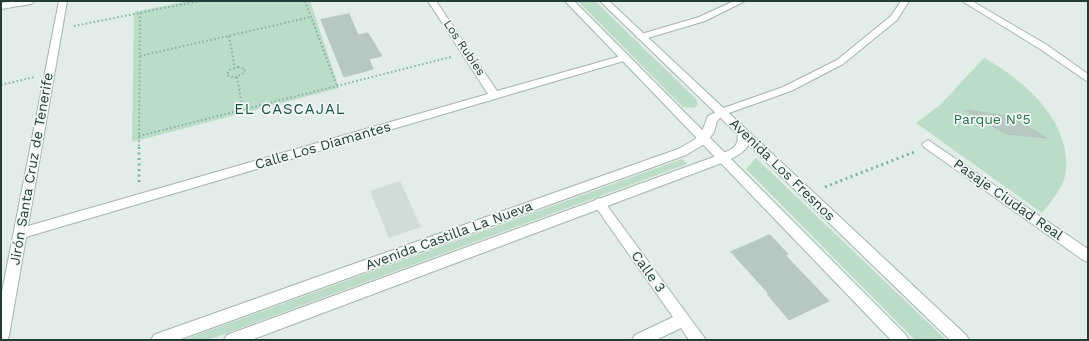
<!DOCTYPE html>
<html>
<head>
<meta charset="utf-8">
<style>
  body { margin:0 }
  #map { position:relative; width:1089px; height:341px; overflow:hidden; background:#e2ece8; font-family:"Work Sans",sans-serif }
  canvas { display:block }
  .frame { position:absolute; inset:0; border:2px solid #223d38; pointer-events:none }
</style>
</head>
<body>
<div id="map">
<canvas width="1089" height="341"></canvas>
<div class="frame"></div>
</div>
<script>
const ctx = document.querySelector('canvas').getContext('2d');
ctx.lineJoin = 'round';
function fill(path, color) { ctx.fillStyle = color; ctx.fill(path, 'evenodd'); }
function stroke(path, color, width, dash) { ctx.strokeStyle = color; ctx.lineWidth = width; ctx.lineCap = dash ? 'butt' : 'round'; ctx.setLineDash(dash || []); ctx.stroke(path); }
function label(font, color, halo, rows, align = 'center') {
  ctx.font = font + ' "Work Sans",sans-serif'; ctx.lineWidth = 3.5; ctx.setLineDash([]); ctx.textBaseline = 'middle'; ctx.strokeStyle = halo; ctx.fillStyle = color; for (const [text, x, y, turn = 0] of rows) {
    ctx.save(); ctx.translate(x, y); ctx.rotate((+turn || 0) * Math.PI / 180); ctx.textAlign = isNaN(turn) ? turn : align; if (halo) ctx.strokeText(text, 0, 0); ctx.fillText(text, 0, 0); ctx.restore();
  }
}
fill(new Path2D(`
  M 400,181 L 421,227 L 389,238 L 370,191 Z`), '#d0dcd8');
fill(new Path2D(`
  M 189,1 L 310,1 L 339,88 L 132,142 L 134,12 Z
  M 578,1 L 595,1 L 696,99 L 698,105 L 694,108 L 683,107 Z
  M 984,58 C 1023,79 1071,121 1066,171 C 1064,187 1052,200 1042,213 L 916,123 L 940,105 Z
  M 756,158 L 946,340 L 915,340 L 746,169 Z
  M 682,159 L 687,164 L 208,340 L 183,340 Z`), '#bbddc8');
const building = new Path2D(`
  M 349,14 L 358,35 L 368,33 L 382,56 L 369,59 L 373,69 L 344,77 L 321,20 Z
  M 965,110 L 1010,116 L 1047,138 L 1006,134 Z
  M 770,235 L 788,254 L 785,255 L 829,301 L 789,320 L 767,294 L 769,294 L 731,252 Z`);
fill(building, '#b7c7c2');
stroke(building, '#b4c5c0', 1);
const minor = new Path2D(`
  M 15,1 L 35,1 L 31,4 L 1,9 L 1,3 Z
  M 59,1 L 67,1 L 28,226 L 488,94 L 428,1 L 436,1 L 497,91 L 621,56 L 624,55 L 629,58 L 627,60 L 26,237 L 9,336 L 7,340 L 1,340 L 1,297 Z
  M 734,1 L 745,1 L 705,21 L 641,40 L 636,37 L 638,35 L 699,17 Z
  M 901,1 L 909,1 L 897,20 L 843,64 L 791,91 L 726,114 L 718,114 L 717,112 L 718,110 L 783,87 L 837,60 L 891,16 Z
  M 962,1 L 972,1 L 1047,45 L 1088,74 L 1088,82 L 1040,49 Z
  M 928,140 L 1088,249 L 1088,262 L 1083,260 L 924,147 L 922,144 Z
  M 599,198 L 603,200 L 706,340 L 689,340 L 681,328 L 656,340 L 632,340 L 635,335 L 673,317 L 595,206 L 593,203 L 595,200 Z`);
const tertiary = new Path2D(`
  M 722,109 L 727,112 L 717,121 L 714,132 L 706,143 L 686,155 L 178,340 L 151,340 L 154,335 L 159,333 L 678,149 L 694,140 L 701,134 L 708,116 Z
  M 743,129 L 747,130 L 751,140 C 746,152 738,155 727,161 L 251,340 L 224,340 L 227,335 L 232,333 L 719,155 C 730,150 741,147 737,133 Z`);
const secondary = new Path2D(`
  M 565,1 L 574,1 L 906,335 L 909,340 L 891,340 Z
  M 600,1 L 609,1 L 966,335 L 969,340 L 950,340 Z`);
stroke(minor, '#a5b4b0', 2);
stroke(tertiary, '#a5b4b0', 2);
stroke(secondary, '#a0b7b2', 2);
stroke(new Path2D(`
  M 305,1 L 337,86
  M 74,26 L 199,1
  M 229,36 L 235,68
  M 140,56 L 311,17
  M 238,67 L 245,69 L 244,73 L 234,78 L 227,75 L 229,70 Z
  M 237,77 L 243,110
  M 1,85 L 34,77
  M 139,136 L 451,57
  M 139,146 L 140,13`), '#83afa6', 2, [1.5, 2.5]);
stroke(new Path2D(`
  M 139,182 L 139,145
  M 825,187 L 914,152`), '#83afa6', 3, [2, 3.5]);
fill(minor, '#fff');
fill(tertiary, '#fff');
fill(secondary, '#fff');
label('12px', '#223d38', '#f2f8f6', [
  ["Los Rubíes",464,48,56]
]);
label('14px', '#2d734f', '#f2f8f6', [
  ["Parque N°5",992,120]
]);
label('14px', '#223d38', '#f2f8f6', [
  ["Calle Los Diamantes",323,146,-16],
  ["Jirón Santa Cruz de Tenerife",32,169,-80],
  ["Avenida Los Fresnos",782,170,44],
  ["Pasaje Ciudad Real",1008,200,35],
  ["Avenida Castilla La Nueva",449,236,-20],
  ["Calle 3",648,272,54]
]);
ctx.letterSpacing = '1px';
label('15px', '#1e4e48', '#f2f8f6', [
  ["EL CASCAJAL",290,110]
]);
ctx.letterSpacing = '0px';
</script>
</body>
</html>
